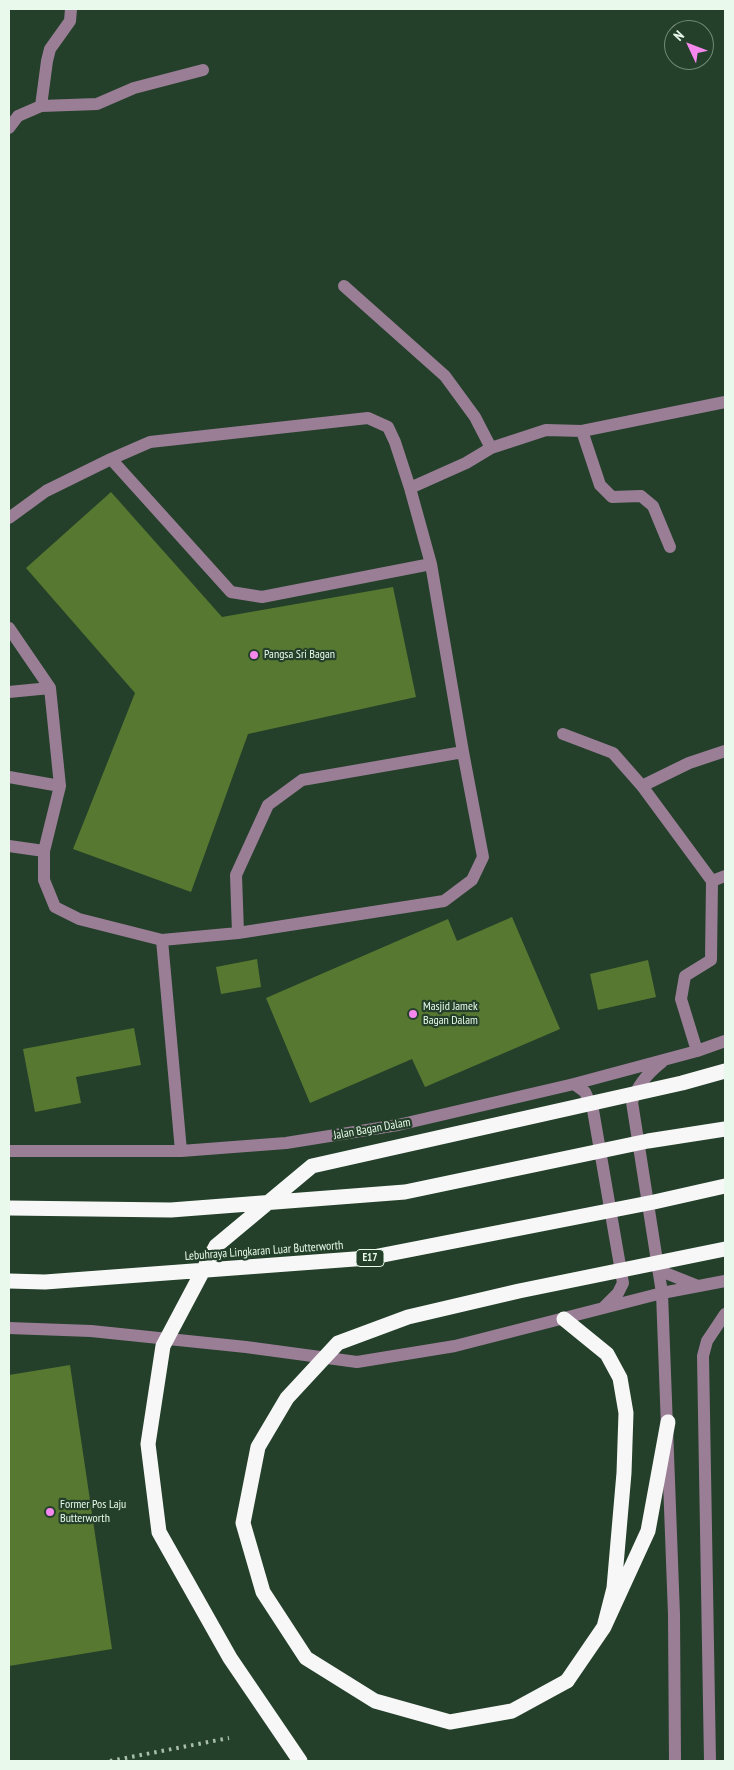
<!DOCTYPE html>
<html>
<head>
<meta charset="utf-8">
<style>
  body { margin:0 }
  #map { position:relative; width:734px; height:1770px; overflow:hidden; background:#24402a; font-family:"PT Sans Narrow",sans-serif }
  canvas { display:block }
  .frame { position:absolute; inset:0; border:10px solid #e9faec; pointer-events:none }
  .north { position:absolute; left:664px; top:20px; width:50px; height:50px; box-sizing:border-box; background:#24402a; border:1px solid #738a78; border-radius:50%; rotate:313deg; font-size:14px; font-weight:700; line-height:20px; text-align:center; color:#e9faec }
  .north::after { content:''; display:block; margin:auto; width:18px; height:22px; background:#f688ed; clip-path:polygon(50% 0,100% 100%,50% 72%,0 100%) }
</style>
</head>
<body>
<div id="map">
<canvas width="734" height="1770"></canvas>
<div class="frame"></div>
<div class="north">N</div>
</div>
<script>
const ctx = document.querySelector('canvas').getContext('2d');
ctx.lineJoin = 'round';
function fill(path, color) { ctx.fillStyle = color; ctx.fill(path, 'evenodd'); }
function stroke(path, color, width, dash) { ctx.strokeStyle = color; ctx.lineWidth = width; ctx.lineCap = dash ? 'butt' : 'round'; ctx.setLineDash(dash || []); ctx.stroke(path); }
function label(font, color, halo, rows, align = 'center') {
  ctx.font = font + ' "PT Sans Narrow",sans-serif'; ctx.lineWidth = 4.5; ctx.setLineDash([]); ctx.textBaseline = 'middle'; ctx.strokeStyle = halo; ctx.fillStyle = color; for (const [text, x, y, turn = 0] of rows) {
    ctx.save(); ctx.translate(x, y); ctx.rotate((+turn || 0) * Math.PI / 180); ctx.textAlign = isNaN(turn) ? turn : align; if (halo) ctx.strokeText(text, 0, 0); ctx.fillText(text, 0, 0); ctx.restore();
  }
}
fill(new Path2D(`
  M 111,492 L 222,617 L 393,587 L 416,697 L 248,734 L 191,892 L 73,849 L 135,693 L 26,568 Z
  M 512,917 L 560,1029 L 425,1087 L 412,1059 L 310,1103 L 266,998 L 448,919 L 457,941 Z
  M 257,959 L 261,987 L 221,994 L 216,967 Z
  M 648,960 L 656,997 L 598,1010 L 590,974 Z
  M 134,1028 L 141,1065 L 76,1077 L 81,1103 L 35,1112 L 23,1049 Z
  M 70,1365 L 112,1649 L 9,1666 L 9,1375 Z`), '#577831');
stroke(new Path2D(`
  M 41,106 L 47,61 L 50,49 L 70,21 L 71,9
  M 9,128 L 18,116 L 41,106 L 97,104 L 134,88 L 203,70
  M 344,286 L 445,376 L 475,417 L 491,448
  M 582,431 L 600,485 L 612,497 L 641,496 L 653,506 L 670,547
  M 111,459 L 231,592 L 262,597 L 431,564
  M 410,488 L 466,463 L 491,448 L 546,430 L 582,431 L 725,402
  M 9,518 L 46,491 L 111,459 L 150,442 L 368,418 L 388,427 L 395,442 L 410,488 L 431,564 L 463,752 L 483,857 L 472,880 L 444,901 L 238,933 L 162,940 L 79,919 L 55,907 L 44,880 L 44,851 L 60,786 L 50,688 L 9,628
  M 9,692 L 50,688
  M 563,734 L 613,753 L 642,786 L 712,881 L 711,960 L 685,976 L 681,999 L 697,1051
  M 9,777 L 60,786
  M 642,786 L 689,763 L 725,751
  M 9,846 L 44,851
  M 712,881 L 725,876
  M 238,933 L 236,875 L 268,805 L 302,780 L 463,752
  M 162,940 L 181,1151
  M 662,1062 C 648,1073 637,1085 632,1102 L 662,1293 L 674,1615 L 675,1761
  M 574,1084 L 585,1092 L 593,1110 L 623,1283 L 618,1293 L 604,1307
  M 9,1151 L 181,1151 L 286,1143 L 398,1125 L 574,1084 L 697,1051 L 725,1041
  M 658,1270 L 698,1286
  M 9,1328 L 91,1331 L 246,1347 L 357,1362 L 455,1346 L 662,1293 L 725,1281
  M 710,1761 L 703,1356 L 707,1341 L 725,1314`), '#9a7e96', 12);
stroke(new Path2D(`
  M 564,1319 L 607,1354 L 620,1378 L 626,1413 L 624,1473 L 614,1588 L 604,1627
  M 567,1681 L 604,1627 L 648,1531 L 668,1422`), '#f7f7f7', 15);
stroke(new Path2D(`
  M 110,1761 L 229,1738`), '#a9bead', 4, [2.5, 5]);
stroke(new Path2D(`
  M 9,1208 L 171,1210 L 405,1192 L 648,1141 L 725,1129
  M 9,1281 L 45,1282 L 368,1258 L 654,1202 L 725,1186
  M 567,1681 L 512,1711 L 450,1722 L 375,1701 L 306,1658 L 263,1592 L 243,1523 L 258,1447 L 287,1398 L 338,1343 L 408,1317 L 519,1291 L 725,1249
  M 300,1761 L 230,1658 L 159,1532 L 148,1444 L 163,1346 L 216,1246 L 312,1166 L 682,1083 L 725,1071`), '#f7f7f7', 15);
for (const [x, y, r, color] of [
  [254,655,5,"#f688ed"],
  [413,1014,5,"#f688ed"],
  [50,1512,5,"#f688ed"]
]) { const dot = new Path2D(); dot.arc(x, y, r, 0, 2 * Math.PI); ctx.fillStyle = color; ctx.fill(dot); stroke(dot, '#24402a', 2); }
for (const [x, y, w] of [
  [370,1258,28]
]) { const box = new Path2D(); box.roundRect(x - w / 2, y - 8.5, w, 17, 4); ctx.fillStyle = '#24402a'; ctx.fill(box); stroke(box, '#e9faec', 1); }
label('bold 11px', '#e9faec', null, [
  ["E17",370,1258]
]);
label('12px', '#e9faec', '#24402a', [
  ["Pangsa Sri Bagan",264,655],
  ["Masjid Jamek",423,1007],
  ["Bagan Dalam",423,1021],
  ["Former Pos Laju",60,1505],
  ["Butterworth",60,1519]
], 'left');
label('12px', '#e9faec', '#24402a', [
  ["Jalan Bagan Dalam",372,1129,-10],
  ["Lebuhraya Lingkaran Luar Butterworth",264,1251,-4]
]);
</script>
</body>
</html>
